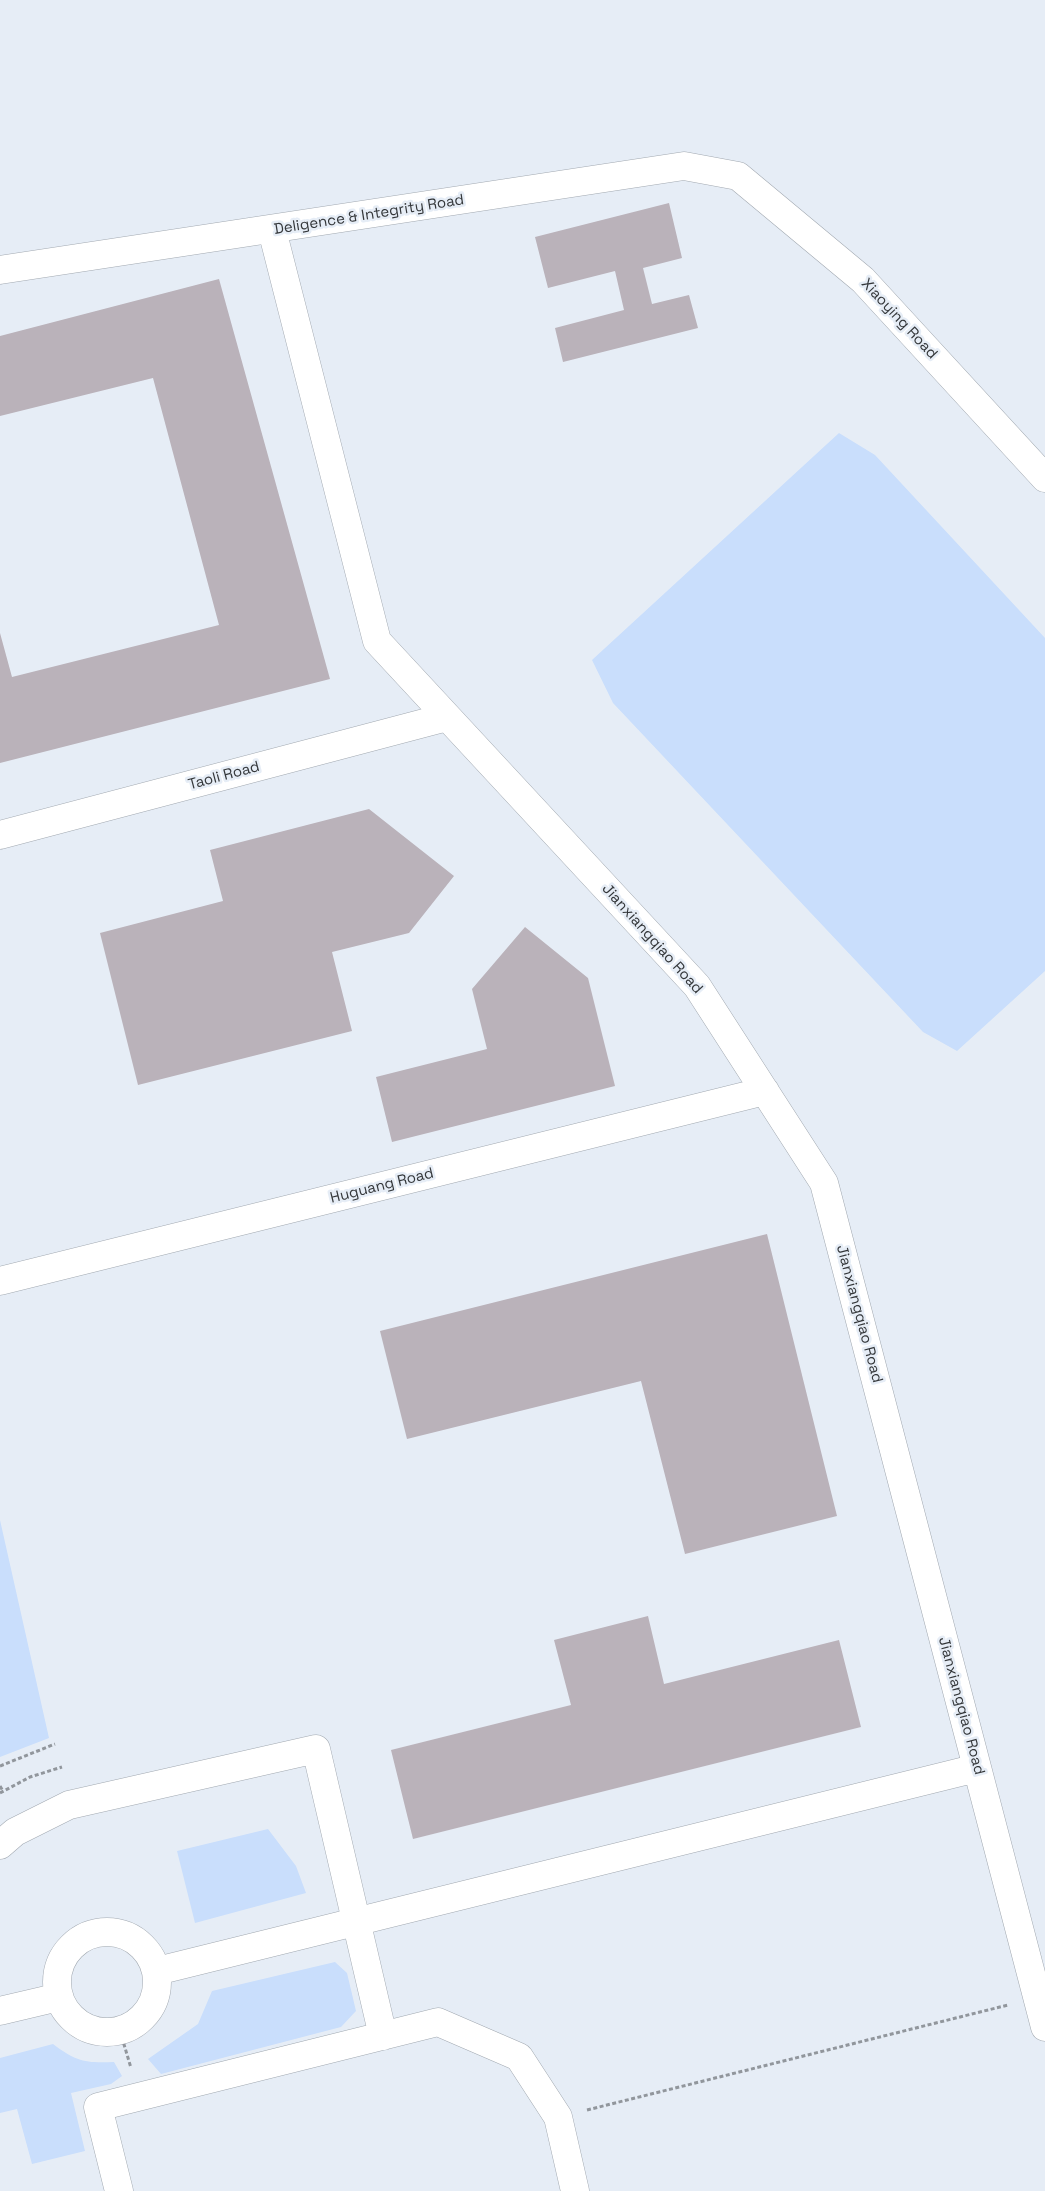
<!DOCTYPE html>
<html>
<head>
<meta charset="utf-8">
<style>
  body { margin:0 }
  canvas { display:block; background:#e6edf6 }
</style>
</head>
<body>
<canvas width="1045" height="2191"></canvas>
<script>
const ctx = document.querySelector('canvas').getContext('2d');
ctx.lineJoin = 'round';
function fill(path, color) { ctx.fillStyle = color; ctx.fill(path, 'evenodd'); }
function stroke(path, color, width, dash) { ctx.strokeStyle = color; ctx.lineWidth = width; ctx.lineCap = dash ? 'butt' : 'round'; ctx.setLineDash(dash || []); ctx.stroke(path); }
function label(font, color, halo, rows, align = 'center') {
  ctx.font = font + ' "Space Grotesk",sans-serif'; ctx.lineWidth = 5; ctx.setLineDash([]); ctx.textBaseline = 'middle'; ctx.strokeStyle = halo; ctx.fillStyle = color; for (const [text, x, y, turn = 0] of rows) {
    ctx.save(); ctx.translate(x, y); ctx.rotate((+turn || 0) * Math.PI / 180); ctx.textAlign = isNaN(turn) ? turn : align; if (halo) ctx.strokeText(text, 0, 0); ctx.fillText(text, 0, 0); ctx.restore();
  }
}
fill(new Path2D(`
  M 839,433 L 875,455 L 1045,638 L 1045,971 L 957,1051 L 923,1032 L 613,703 L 592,660 Z
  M 0,1520 L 49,1738 L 0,1757 Z
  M 268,1829 L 296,1866 L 306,1893 L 195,1923 L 177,1851 Z
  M 335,1962 L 347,1973 L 356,2011 L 341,2027 L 161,2074 L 148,2059 L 198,2024 L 212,1991 Z
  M 53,2044 C 77,2062 85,2063 114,2062 L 122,2076 L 111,2084 L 71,2093 L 85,2151 L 32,2164 L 17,2109 L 0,2113 L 0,2058 Z`), '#c9defc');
fill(new Path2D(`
  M 669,203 L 682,258 L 643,268 L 652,304 L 689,295 L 698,328 L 563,362 L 555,328 L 624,310 L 615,271 L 548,288 L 535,237 Z
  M 219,279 L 330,679 L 0,763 L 0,633 L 12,677 L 219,625 L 153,378 L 0,416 L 0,336 Z
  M 369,809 L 454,876 L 409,933 L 332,952 L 352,1031 L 138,1085 L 100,933 L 223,901 L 210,850 Z
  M 525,927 L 588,978 L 615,1086 L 392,1142 L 376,1077 L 487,1049 L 472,989 Z
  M 767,1234 L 837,1516 L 685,1554 L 641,1381 L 407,1439 L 380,1331 Z
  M 648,1616 L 664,1684 L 839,1640 L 861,1727 L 413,1839 L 391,1750 L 571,1705 L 554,1640 Z`), '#bab2ba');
const minor = new Path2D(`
  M 272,230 L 377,641 L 697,986 L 824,1183 L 1045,2027
  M 0,270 L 684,166 L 738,176 L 863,280 L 1045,478
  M 0,835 L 447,717
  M 0,1281 L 765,1091
  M 0,1845 L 15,1832 L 69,1805 L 316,1749 L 383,2036
  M57 1982a50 50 0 1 1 100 0a50 50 0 1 1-100 0Z
  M 157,1971 L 977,1768
  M 0,2011 L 59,1997
  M 119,2191 L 98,2107 L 438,2022 L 519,2057 L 558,2117 L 575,2191`);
stroke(minor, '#a2a9b1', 29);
stroke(new Path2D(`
  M 0,1766 L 55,1744
  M 0,1786 L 3,1791
  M 0,1793 L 30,1777 L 62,1767
  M 120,2031 L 131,2068
  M 587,2110 L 1008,2005`), '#91969c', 3, [4, 2.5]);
stroke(minor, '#fff', 28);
label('15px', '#34373a', '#e6edf6', [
  ["Deligence & Integrity Road",369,215,-9],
  ["Xiaoying Road",899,319,47],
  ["Taoli Road",224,776,-15],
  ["Jianxiangqiao Road",652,939,48],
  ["Huguang Road",382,1186,-14],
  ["Jianxiangqiao Road",859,1314,75],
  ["Jianxiangqiao Road",961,1706,75]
]);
</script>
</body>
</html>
